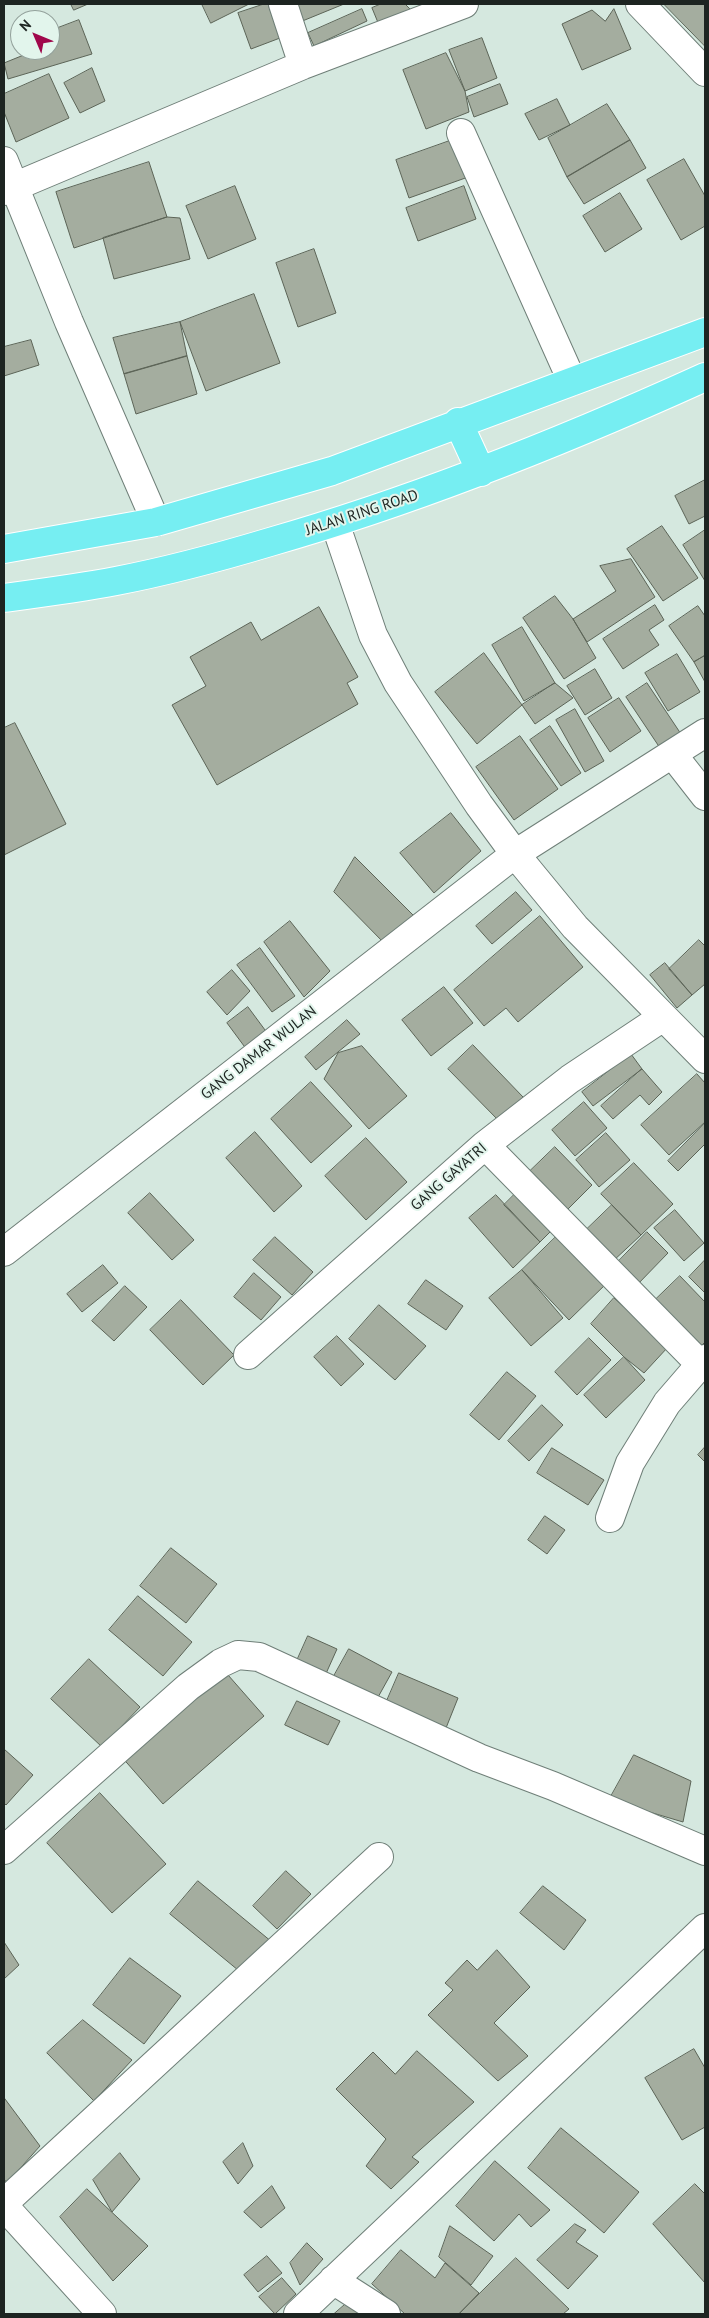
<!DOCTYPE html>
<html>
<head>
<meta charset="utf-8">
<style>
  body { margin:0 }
  #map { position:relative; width:709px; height:2318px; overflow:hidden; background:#d5e8df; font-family:"PT Sans",sans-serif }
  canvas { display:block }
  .frame { position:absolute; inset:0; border:5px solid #1d2421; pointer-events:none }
  .north { position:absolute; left:10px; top:10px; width:50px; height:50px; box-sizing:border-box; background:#e2f5ec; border:1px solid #93a19b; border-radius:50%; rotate:315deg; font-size:14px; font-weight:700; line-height:20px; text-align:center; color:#1d2421 }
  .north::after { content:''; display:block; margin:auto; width:18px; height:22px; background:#a0074b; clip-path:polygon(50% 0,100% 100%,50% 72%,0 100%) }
</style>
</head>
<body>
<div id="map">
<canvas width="709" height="2318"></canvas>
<div class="frame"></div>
<div class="north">N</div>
</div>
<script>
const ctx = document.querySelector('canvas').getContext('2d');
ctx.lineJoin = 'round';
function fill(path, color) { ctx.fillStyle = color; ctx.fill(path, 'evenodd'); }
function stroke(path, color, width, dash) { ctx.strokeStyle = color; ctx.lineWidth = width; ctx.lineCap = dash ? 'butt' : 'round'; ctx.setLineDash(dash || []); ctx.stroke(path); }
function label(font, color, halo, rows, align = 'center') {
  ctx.font = font + ' "PT Sans",sans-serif'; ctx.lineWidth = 4; ctx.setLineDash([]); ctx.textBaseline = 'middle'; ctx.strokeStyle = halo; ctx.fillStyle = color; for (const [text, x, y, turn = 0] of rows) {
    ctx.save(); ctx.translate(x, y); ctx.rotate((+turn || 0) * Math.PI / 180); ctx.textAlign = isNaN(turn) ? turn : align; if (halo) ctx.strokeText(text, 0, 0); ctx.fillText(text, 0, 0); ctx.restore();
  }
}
const building = new Path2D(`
  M 71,4 L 88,4 L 74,10 Z
  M 202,4 L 249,4 L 211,23 Z
  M 264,4 L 268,4 L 280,38 L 251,49 L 238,13 Z
  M 293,4 L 344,4 L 300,22 Z
  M 381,4 L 405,4 L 412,11 L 379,25 L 372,8 Z
  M 664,4 L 705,4 L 705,46 Z
  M 362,9 L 367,21 L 314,46 L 308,33 Z
  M 614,9 L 631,49 L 582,70 L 562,24 L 592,10 L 605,21 Z
  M 79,20 L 92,54 L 8,79 L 4,63 L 36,50 L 50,50 L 50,31 Z
  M 482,38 L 497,78 L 465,91 L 449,50 Z
  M 446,53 L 465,91 L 469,112 L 426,129 L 403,70 Z
  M 92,68 L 105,101 L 80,113 L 64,83 Z
  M 49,74 L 69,118 L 16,142 L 4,112 L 4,94 Z
  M 500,84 L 508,104 L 474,117 L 467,97 Z
  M 557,99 L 570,125 L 539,140 L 525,114 Z
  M 607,104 L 630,140 L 567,177 L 548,138 Z
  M 458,138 L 471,176 L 409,198 L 396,160 Z
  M 630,140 L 646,168 L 584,204 L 567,177 Z
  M 684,159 L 705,196 L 705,226 L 681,240 L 647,180 Z
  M 149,162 L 167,217 L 74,248 L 56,192 Z
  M 235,186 L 256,239 L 208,259 L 186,206 Z
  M 464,186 L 476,219 L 418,241 L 406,208 Z
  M 620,193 L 642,229 L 605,252 L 583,216 Z
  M 167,217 L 180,218 L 190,259 L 114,279 L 103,238 Z
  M 314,249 L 336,313 L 298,327 L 276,263 Z
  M 254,294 L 280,363 L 206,391 L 180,322 Z
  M 180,322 L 187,356 L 124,374 L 113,338 Z
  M 31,340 L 39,365 L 4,376 L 4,347 Z
  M 187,356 L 197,394 L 136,414 L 124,374 Z
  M 705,480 L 705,516 L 689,524 L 675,496 Z
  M 662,526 L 698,578 L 663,601 L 627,549 Z
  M 705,530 L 705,581 L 683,545 Z
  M 631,559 L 655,597 L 587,642 L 573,619 L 616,591 L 600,566 Z
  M 555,596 L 573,619 L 596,658 L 564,679 L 523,618 Z
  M 655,605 L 664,620 L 649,630 L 659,645 L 623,669 L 603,639 Z
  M 698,606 L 705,616 L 705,655 L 694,662 L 669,626 Z
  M 319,607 L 358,677 L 347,683 L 358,704 L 217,785 L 172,705 L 206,686 L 190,657 L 251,622 L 261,640 Z
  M 522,627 L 555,683 L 524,701 L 492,645 Z
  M 484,653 L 522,705 L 477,744 L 435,692 Z
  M 677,654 L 700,692 L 668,711 L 645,673 Z
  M 705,656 L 705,682 L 694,662 Z
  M 595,669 L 612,698 L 585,715 L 567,686 Z
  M 555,683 L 573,698 L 535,724 L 522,705 Z
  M 647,683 L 683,737 L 662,751 L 626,697 Z
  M 619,698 L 641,731 L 610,752 L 588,718 Z
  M 575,709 L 604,761 L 585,772 L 556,720 Z
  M 15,723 L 66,824 L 4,855 L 4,728 Z
  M 550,726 L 581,773 L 561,786 L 530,740 Z
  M 520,736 L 558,789 L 514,820 L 476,767 Z
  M 451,813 L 481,851 L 434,893 L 400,853 Z
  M 355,857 L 413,915 L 384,943 L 334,892 Z
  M 516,892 L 532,910 L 492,944 L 476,926 Z
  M 540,916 L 583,967 L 518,1022 L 506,1008 L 484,1026 L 454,990 Z
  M 290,921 L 330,971 L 304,997 L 264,942 Z
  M 699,940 L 705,946 L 705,984 L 692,995 L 669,969 Z
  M 260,948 L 295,996 L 272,1012 L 237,965 Z
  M 665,963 L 692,995 L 677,1008 L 650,975 Z
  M 232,970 L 250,991 L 227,1015 L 207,992 Z
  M 444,987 L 473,1023 L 431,1056 L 402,1020 Z
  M 248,1007 L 268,1034 L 247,1050 L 227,1023 Z
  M 347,1020 L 360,1034 L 316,1070 L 305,1057 Z
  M 473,1045 L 523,1097 L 499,1121 L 448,1069 Z
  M 362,1046 L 407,1096 L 369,1129 L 324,1079 L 338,1053 Z
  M 631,1054 L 642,1069 L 593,1106 L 582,1092 Z
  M 642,1069 L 662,1092 L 649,1105 L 640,1095 L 613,1119 L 601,1106 Z
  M 697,1074 L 705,1083 L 705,1122 L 669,1155 L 641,1125 Z
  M 311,1082 L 352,1126 L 311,1163 L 271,1119 Z
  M 584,1102 L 607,1128 L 575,1156 L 552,1130 Z
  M 705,1123 L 705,1144 L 678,1171 L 668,1161 Z
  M 255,1132 L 302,1186 L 274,1212 L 226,1158 Z
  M 606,1133 L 630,1160 L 599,1187 L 576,1160 Z
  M 366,1138 L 407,1182 L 366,1220 L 325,1176 Z
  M 555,1147 L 592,1185 L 565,1212 L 527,1174 Z
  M 634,1163 L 673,1204 L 641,1235 L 601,1194 Z
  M 520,1189 L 556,1226 L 540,1242 L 504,1205 Z
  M 150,1193 L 194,1240 L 172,1260 L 128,1213 Z
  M 496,1195 L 540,1242 L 513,1268 L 469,1218 Z
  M 612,1205 L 641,1235 L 612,1262 L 584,1232 Z
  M 675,1210 L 704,1243 L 684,1261 L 654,1228 Z
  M 561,1232 L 608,1282 L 569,1320 L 522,1270 Z
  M 647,1232 L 668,1253 L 636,1286 L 615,1265 Z
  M 275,1237 L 313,1272 L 292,1295 L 253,1260 Z
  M 705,1260 L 705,1293 L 689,1277 Z
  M 103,1265 L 118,1283 L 82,1312 L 67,1294 Z
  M 522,1270 L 563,1318 L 531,1346 L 489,1298 Z
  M 254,1273 L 281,1297 L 261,1320 L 234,1297 Z
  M 680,1276 L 705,1302 L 705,1342 L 696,1351 L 650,1305 Z
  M 426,1280 L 463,1306 L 446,1330 L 408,1304 Z
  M 125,1286 L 147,1307 L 114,1341 L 92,1321 Z
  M 614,1298 L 668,1347 L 644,1373 L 624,1357 L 591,1324 Z
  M 181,1300 L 234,1355 L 203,1385 L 150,1330 Z
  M 379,1305 L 426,1346 L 395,1380 L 349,1339 Z
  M 337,1336 L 364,1364 L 341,1386 L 314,1357 Z
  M 589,1338 L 611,1360 L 577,1395 L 555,1372 Z
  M 624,1357 L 645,1380 L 606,1418 L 584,1395 Z
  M 507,1372 L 536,1396 L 499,1440 L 470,1415 Z
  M 542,1405 L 563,1425 L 529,1461 L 508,1441 Z
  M 705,1447 L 705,1462 L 698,1455 Z
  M 552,1448 L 604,1480 L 588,1505 L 537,1473 Z
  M 545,1516 L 565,1530 L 547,1554 L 528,1540 Z
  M 171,1548 L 217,1584 L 186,1623 L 140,1586 Z
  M 138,1596 L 192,1642 L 163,1676 L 109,1630 Z
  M 308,1636 L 337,1649 L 324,1678 L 295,1665 Z
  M 349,1649 L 392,1672 L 377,1699 L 334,1676 Z
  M 89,1659 L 140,1707 L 102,1747 L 51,1699 Z
  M 221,1667 L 264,1716 L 163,1804 L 120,1755 Z
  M 399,1673 L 458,1698 L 446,1728 L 386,1703 Z
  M 297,1701 L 340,1721 L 328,1745 L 285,1725 Z
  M 4,1749 L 33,1775 L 6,1805 L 4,1803 Z
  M 634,1755 L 691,1781 L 683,1822 L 609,1800 Z
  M 100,1793 L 166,1864 L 112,1913 L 47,1843 Z
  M 286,1871 L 311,1894 L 277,1929 L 253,1906 Z
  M 198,1881 L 272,1942 L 244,1975 L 170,1914 Z
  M 543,1886 L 586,1920 L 564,1950 L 520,1913 Z
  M 4,1942 L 19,1965 L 4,1979 Z
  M 497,1950 L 530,1987 L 494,2023 L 528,2056 L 498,2081 L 428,2015 L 453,1990 L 445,1983 L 467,1960 L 477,1970 Z
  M 130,1958 L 181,1996 L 144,2044 L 93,2005 Z
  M 83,2020 L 132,2060 L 94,2101 L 47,2053 Z
  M 694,2049 L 705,2068 L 705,2127 L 682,2140 L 645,2078 Z
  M 417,2051 L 474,2102 L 412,2157 L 419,2162 L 391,2189 L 366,2166 L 386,2139 L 336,2089 L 373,2052 L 395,2074 Z
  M 5,2099 L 40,2146 L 7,2183 L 4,2179 L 4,2100 Z
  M 561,2128 L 639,2192 L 604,2233 L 528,2168 Z
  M 243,2143 L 253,2166 L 238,2184 L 223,2162 Z
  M 120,2153 L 140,2179 L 112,2212 L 93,2180 Z
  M 495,2161 L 550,2210 L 531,2227 L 519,2214 L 494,2241 L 456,2206 Z
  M 695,2184 L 705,2194 L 705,2283 L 653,2224 Z
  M 272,2186 L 285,2208 L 261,2228 L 244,2212 Z
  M 87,2189 L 148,2246 L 113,2281 L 60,2217 Z
  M 575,2224 L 586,2230 L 576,2242 L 598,2256 L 568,2289 L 537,2260 Z
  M 450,2226 L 493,2256 L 471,2285 L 439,2257 Z
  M 307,2243 L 323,2259 L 300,2285 L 290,2263 Z
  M 401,2250 L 435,2278 L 445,2263 L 479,2293 L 459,2314 L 405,2314 L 372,2284 Z
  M 267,2256 L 282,2273 L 258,2292 L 244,2275 Z
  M 516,2258 L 569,2309 L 563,2314 L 459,2314 Z
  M 282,2278 L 296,2294 L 275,2314 L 259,2297 Z
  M 348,2302 L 361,2314 L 334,2314 Z`);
fill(building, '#a4ad9f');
stroke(building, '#5c6457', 1);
const minor = new Path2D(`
  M 283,4 L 303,65
  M 640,4 L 705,72
  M 461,133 L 572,381
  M 4,191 L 303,65 L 464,4
  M 335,523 L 373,635 L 398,683 L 479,805 L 515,854 L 575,927 L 705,1059
  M 673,755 L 705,796
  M 485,1145 L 700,1364
  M 4,1252 L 515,854 L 705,733
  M 248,1355 L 485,1145 L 570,1079 L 663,1017
  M 610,1518 L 630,1463 L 667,1403 L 705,1359
  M 4,1850 L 188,1687 L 221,1663 L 238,1655 L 259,1657 L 479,1758 L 553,1786 L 705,1851
  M 4,2203 L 379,1857
  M 4,2206 L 102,2314
  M 333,2280 L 386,2314
  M 298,2314 L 705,1928`);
const tertiary = new Path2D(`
  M 4,161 L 69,322 L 156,522`);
const trunk = new Path2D(`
  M 458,422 L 481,472
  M 4,549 L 156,522 L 332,471 L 705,332
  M 4,598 C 41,593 79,588 116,581 C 168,571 220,557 270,542 C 420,499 564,441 705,377`);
stroke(minor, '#6f7f78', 30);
stroke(tertiary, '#6f7f78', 30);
stroke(trunk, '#fff', 30);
stroke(minor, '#fff', 28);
stroke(tertiary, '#fff', 28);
stroke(trunk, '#76eef2', 28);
label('15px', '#1d2421', '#e2f5ec', [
  ["JALAN RING ROAD",362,513,-18],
  ["GANG DAMAR WULAN",259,1053,-38],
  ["GANG GAYATRI",449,1177,-41]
]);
</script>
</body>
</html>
